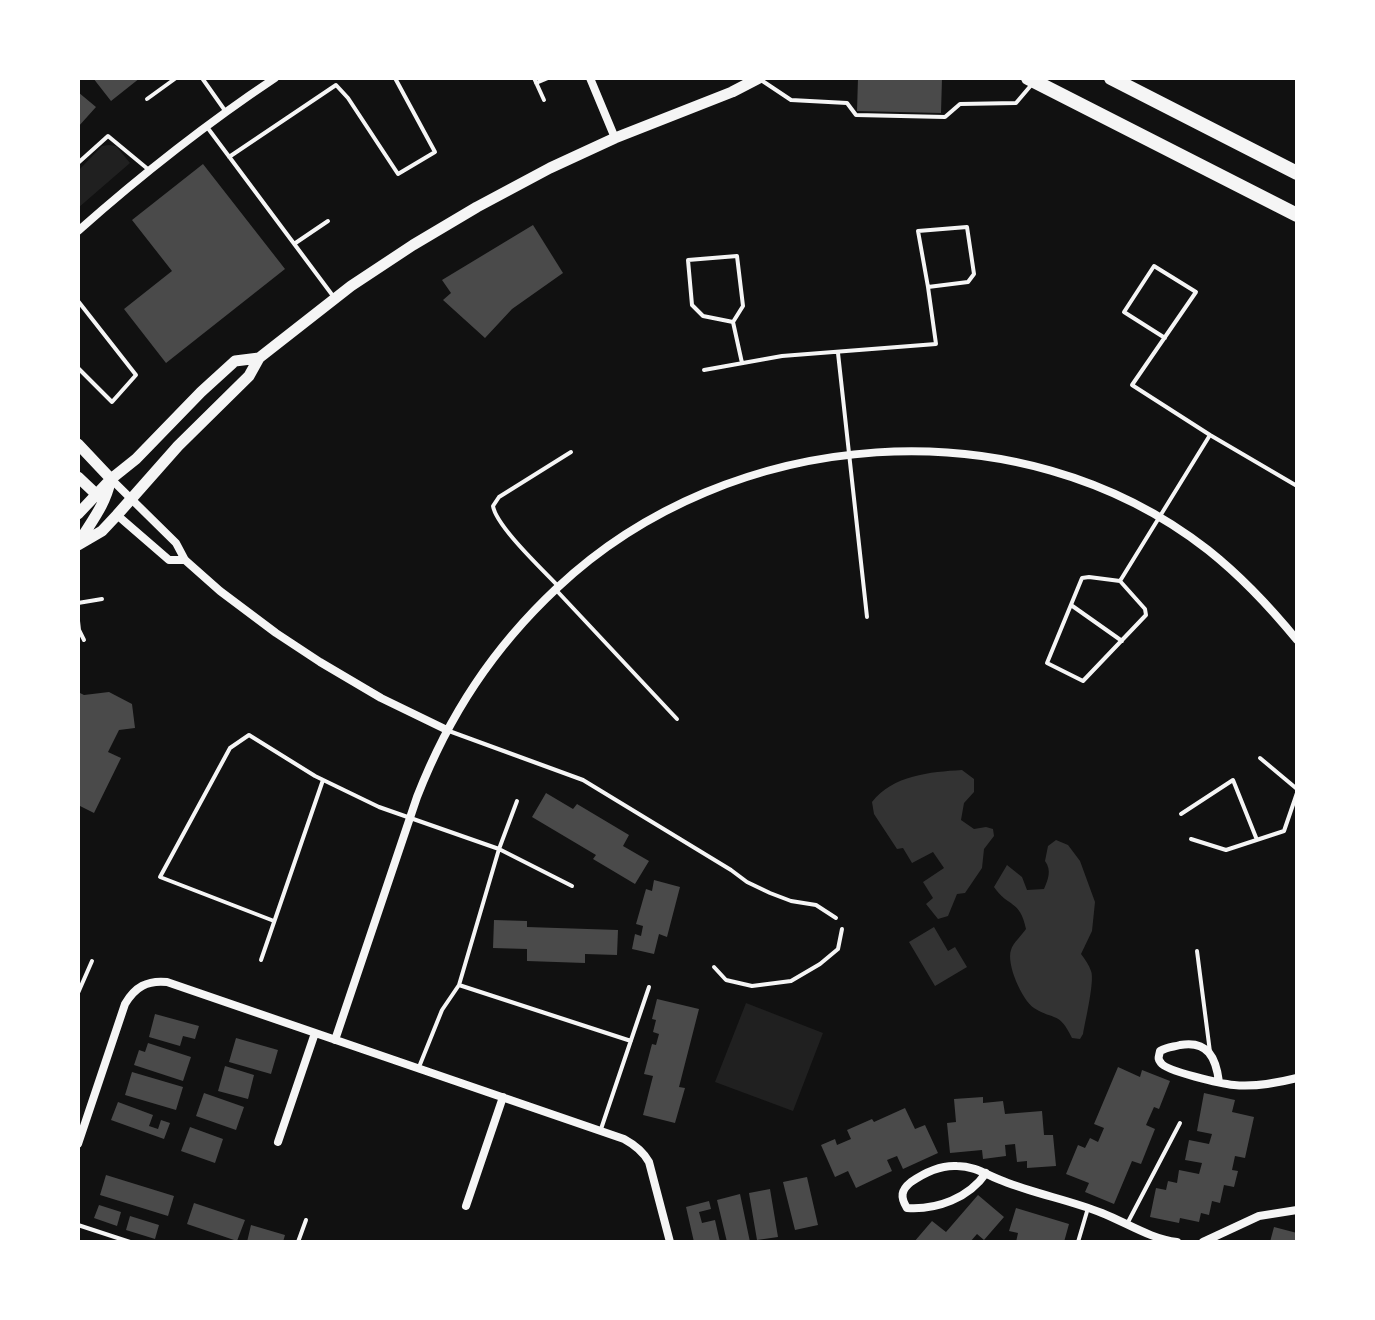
<!DOCTYPE html>
<html>
<head>
<meta charset="utf-8">
<style>
  body { margin:0 }
  #map { position:relative; width:1375px; height:1320px; overflow:hidden; background:#111; font-family:Figtree,sans-serif }
  canvas { display:block }
  .frame { position:absolute; inset:0; border:80px solid #fff; pointer-events:none }
</style>
</head>
<body>
<div id="map">
<canvas width="1375" height="1320"></canvas>
<div class="frame"></div>
</div>
<script>
const ctx = document.querySelector('canvas').getContext('2d');
ctx.lineJoin = 'round';
function fill(path, color) { ctx.fillStyle = color; ctx.fill(path, 'evenodd'); }
function stroke(path, color, width, dash) { ctx.strokeStyle = color; ctx.lineWidth = width; ctx.lineCap = dash ? 'butt' : 'round'; ctx.setLineDash(dash || []); ctx.stroke(path); }
fill(new Path2D(`
  M 109,145 L 116,146 L 130,163 L 78,208 L 78,171 L 102,146 Z
  M 746,1003 L 823,1033 L 793,1111 L 715,1082 Z`), '#202020');
fill(new Path2D(`
  M 962,770 L 974,779 L 974,792 L 964,803 L 961,820 L 974,829 L 986,827 L 993,829 L 994,836 L 984,849 L 982,868 L 965,893 L 957,894 L 948,916 L 938,919 L 926,904 L 933,898 L 923,882 L 944,868 L 933,852 L 912,863 L 903,848 L 897,849 L 874,814 L 872,802 C 893,775 930,772 962,770 Z
  M 1056,840 L 1068,845 L 1080,861 L 1095,902 L 1092,931 L 1081,954 C 1085,959 1089,965 1091,971 C 1095,980 1085,1022 1083,1034 L 1080,1039 L 1072,1038 C 1059,1011 1055,1021 1034,1008 C 1022,1000 1006,964 1011,950 C 1013,943 1022,935 1026,929 C 1020,899 1008,908 994,887 L 1007,865 L 1022,877 L 1027,890 L 1044,889 C 1048,880 1052,870 1045,861 L 1048,846 Z
  M 934,927 L 948,951 L 955,947 L 967,967 L 935,986 L 909,942 Z`), '#333');
fill(new Path2D(`
  M 93,78 L 140,78 L 111,101 Z
  M 858,78 L 942,78 L 941,113 L 857,111 Z
  M 78,92 L 96,107 L 78,127 Z
  M 203,164 L 285,269 L 166,363 L 124,309 L 172,271 L 132,220 Z
  M 533,225 L 563,273 L 512,309 L 485,338 L 443,300 L 451,293 L 442,280 Z
  M 78,692 L 84,695 L 109,692 L 132,704 L 135,728 L 119,730 L 108,752 L 121,758 L 94,813 L 78,805 Z
  M 546,793 L 573,809 L 577,804 L 629,835 L 623,846 L 649,861 L 635,884 L 593,859 L 596,855 L 532,817 Z
  M 654,880 L 680,887 L 667,937 L 659,934 L 654,954 L 632,949 L 635,934 L 641,936 L 643,926 L 636,924 L 646,889 L 652,891 Z
  M 494,920 L 527,921 L 527,927 L 618,930 L 617,955 L 585,954 L 585,963 L 527,961 L 527,949 L 493,948 Z
  M 657,999 L 699,1009 L 679,1087 L 685,1088 L 675,1123 L 643,1115 L 653,1076 L 644,1074 L 652,1044 L 656,1045 L 659,1034 L 653,1032 L 656,1020 L 652,1019 Z
  M 155,1014 L 199,1026 L 195,1039 L 183,1036 L 180,1046 L 149,1037 Z
  M 236,1038 L 278,1050 L 271,1074 L 229,1062 Z
  M 148,1043 L 191,1057 L 183,1081 L 134,1065 L 139,1050 L 145,1052 Z
  M 225,1066 L 254,1075 L 248,1099 L 218,1091 Z
  M 1118,1067 L 1140,1077 L 1142,1070 L 1170,1081 L 1159,1109 L 1154,1107 L 1146,1125 L 1155,1129 L 1141,1164 L 1132,1161 L 1114,1204 L 1085,1192 L 1089,1183 L 1066,1174 L 1078,1145 L 1085,1148 L 1090,1138 L 1098,1142 L 1104,1128 L 1094,1124 Z
  M 132,1072 L 183,1087 L 176,1110 L 125,1095 Z
  M 204,1093 L 244,1107 L 236,1130 L 196,1116 Z
  M 1204,1093 L 1235,1100 L 1232,1112 L 1254,1117 L 1245,1158 L 1235,1156 L 1232,1170 L 1238,1171 L 1234,1187 L 1224,1185 L 1220,1203 L 1212,1201 L 1209,1215 L 1201,1213 L 1199,1222 L 1180,1218 L 1179,1223 L 1150,1217 L 1156,1188 L 1166,1190 L 1168,1181 L 1177,1183 L 1179,1170 L 1199,1174 L 1202,1163 L 1185,1160 L 1189,1140 L 1209,1144 L 1212,1134 L 1197,1131 Z
  M 983,1097 L 983,1103 L 1003,1101 L 1005,1114 L 1042,1111 L 1044,1135 L 1053,1135 L 1056,1166 L 1027,1168 L 1027,1161 L 1017,1162 L 1015,1144 L 1005,1145 L 1006,1156 L 983,1159 L 982,1150 L 950,1153 L 947,1123 L 956,1122 L 954,1099 Z
  M 118,1102 L 153,1115 L 149,1126 L 158,1129 L 161,1120 L 170,1123 L 164,1139 L 111,1120 Z
  M 905,1108 L 915,1129 L 925,1125 L 938,1153 L 903,1169 L 897,1156 L 887,1160 L 892,1171 L 856,1188 L 848,1171 L 835,1177 L 821,1145 L 835,1139 L 837,1145 L 851,1139 L 847,1130 L 872,1119 L 874,1122 Z
  M 190,1127 L 223,1139 L 215,1163 L 181,1151 Z
  M 106,1175 L 174,1196 L 168,1216 L 100,1195 Z
  M 807,1177 L 818,1225 L 795,1230 L 783,1182 Z
  M 770,1189 L 778,1237 L 757,1240 L 749,1193 Z
  M 740,1194 L 750,1242 L 727,1242 L 717,1200 Z
  M 978,1195 L 1004,1217 L 984,1240 L 977,1234 L 970,1242 L 914,1242 L 932,1221 L 946,1232 Z
  M 709,1201 L 711,1209 L 699,1212 L 702,1223 L 715,1220 L 720,1242 L 694,1242 L 686,1207 Z
  M 194,1203 L 245,1220 L 237,1241 L 187,1224 Z
  M 99,1205 L 121,1212 L 117,1226 L 94,1218 Z
  M 1016,1208 L 1069,1224 L 1064,1242 L 1016,1242 L 1018,1233 L 1009,1231 Z
  M 130,1216 L 159,1225 L 155,1239 L 126,1230 Z
  M 251,1225 L 285,1235 L 283,1242 L 247,1242 Z
  M 1274,1227 L 1297,1233 L 1297,1242 L 1270,1242 Z`), '#4a4a4a');
stroke(new Path2D(`
  M 202,78 L 226,112
  M 534,78 L 544,100
  M 761,80 L 791,100 L 847,103 L 856,115 L 945,117 L 960,104 L 1016,103 L 1033,83
  M 536,83 L 548,78
  M 147,99 L 176,78
  M 207,127 L 333,296
  M 229,157 L 336,85 L 348,98 L 398,174 L 435,152 L 395,78
  M 78,163 L 108,136 L 149,170
  M 294,244 L 328,221
  M 78,301 L 136,375 L 112,402 L 78,368
  M 733,322 L 703,316 L 692,305 L 688,260 L 737,256 L 743,306 L 733,322 L 742,363
  M 1165,338 L 1124,312 L 1154,266 L 1196,292 L 1132,385 L 1210,435 L 1297,486
  M 838,353 L 867,617
  M 704,370 L 782,356 L 936,344 L 928,287 L 918,231 L 967,227 L 974,274 L 968,282 L 928,287
  M 1089,577 L 1120,581 L 1145,609 L 1146,615 L 1083,681 L 1047,663 L 1082,578 Z
  M 1120,581 L 1210,435
  M 558,586 C 543,570 496,526 493,506 L 499,497 L 571,452
  M 557,591 L 677,719
  M 78,603 L 102,599
  M 1071,605 L 1122,641
  M 78,621 L 79,630 L 84,640
  M 449,731 L 583,780 L 731,870 L 747,882 L 770,893 L 791,901 L 816,905 L 836,918
  M 1260,758 L 1297,789
  M 1181,814 L 1233,780 L 1257,840
  M 1191,839 L 1226,850 L 1284,831 L 1297,793
  M 274,921 L 160,877 L 230,748 L 249,735 L 315,776 L 379,807 L 499,849 L 572,886
  M 1197,951 L 1210,1052
  M 261,960 L 323,780
  M 714,967 L 726,980 L 752,986 L 791,981 L 820,964 L 838,949 L 842,929
  M 459,985 L 631,1041
  M 78,993 L 92,961
  M 419,1067 L 442,1010 L 459,985 L 499,849 L 517,801
  M 601,1129 L 649,987
  M 1127,1224 L 1180,1123
  M 78,1225 L 130,1242
  M 298,1242 L 306,1220
  M 1078,1242 L 1088,1208`), '#f5f5f5', 4);
stroke(new Path2D(`
  M 590,78 L 615,138
  M 78,231 C 140,176 206,124 275,78
  M 111,479 L 176,543 L 185,560 L 220,591 L 276,633 L 320,662 L 381,698 L 447,730
  M 117,515 L 169,560 L 185,560
  M 335,1040 L 417,797 C 449,715 493,648 557,588 C 730,425 1019,402 1208,550 C 1242,577 1270,607 1297,640
  M 1219,1082 C 1216,1058 1208,1040 1180,1045 C 1173,1047 1167,1047 1160,1051 C 1159,1057 1157,1058 1161,1063 C 1166,1071 1222,1084 1234,1085 C 1254,1087 1277,1083 1297,1078
  M 278,1142 L 315,1033
  M 78,1144 L 125,1004 C 135,987 147,980 167,982 L 624,1139 C 635,1145 643,1151 649,1162 L 670,1242
  M 986,1173 C 969,1198 937,1210 907,1208 C 900,1197 901,1190 911,1182 C 924,1173 941,1165 957,1166 C 975,1166 987,1175 1003,1181 C 1035,1194 1070,1200 1102,1213 C 1127,1223 1151,1239 1177,1242
  M 466,1206 L 503,1097
  M 1203,1242 L 1259,1216 L 1297,1210`), '#f5f5f5', 8);
stroke(new Path2D(`
  M 78,444 L 111,479
  M 78,477 L 96,494
  M 78,514 L 111,479 L 136,459 L 201,392 L 235,361 L 259,358
  M 78,544 C 90,523 105,506 110,482
  M 78,545 L 102,531 L 117,515 L 178,446 L 249,376 L 259,358 L 351,286 L 413,245 L 477,207 L 550,168 L 615,138 L 732,92 L 759,78`), '#f5f5f5', 11);
stroke(new Path2D(`
  M 1028,78 L 1297,215
  M 1111,78 L 1297,173`), '#f5f5f5', 14);
</script>
</body>
</html>
